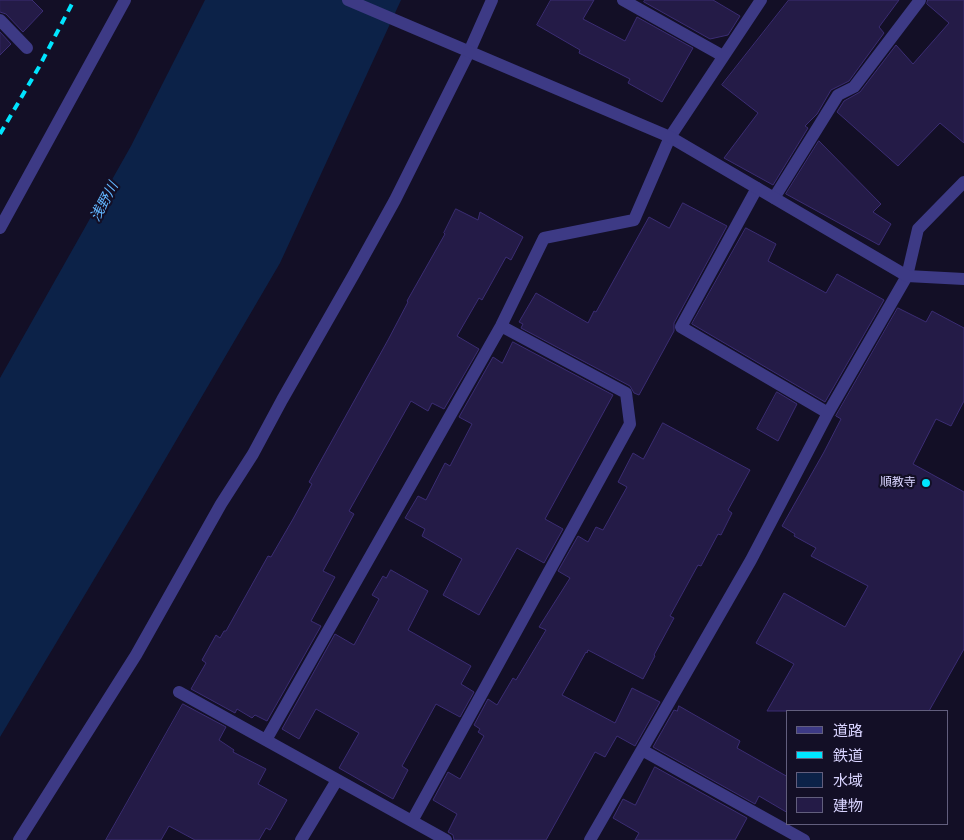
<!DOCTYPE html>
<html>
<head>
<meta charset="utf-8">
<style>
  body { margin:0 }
  #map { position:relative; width:964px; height:840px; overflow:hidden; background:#130f26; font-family:"DejaVu Sans","Noto Sans JP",sans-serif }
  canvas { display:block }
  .legend { position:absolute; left:786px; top:710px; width:162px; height:115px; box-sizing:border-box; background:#130f26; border:1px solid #625e7d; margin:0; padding:6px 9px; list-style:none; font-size:15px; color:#d9d4ff }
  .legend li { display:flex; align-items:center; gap:10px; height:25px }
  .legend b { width:25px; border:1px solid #625e7d }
</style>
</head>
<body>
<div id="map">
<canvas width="964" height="840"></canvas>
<ul class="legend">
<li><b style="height:6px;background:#3d3a85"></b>道路</li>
<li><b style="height:6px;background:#00e5ff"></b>鉄道</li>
<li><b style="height:14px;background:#0c2248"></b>水域</li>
<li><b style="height:14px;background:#241b47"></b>建物</li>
</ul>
</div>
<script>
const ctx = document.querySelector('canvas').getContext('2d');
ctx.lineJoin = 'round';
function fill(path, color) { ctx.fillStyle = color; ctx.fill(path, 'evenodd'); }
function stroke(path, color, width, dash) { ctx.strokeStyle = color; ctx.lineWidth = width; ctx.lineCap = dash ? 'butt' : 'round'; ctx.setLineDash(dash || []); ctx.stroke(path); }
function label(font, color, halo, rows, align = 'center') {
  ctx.font = font + ' "DejaVu Sans","Noto Sans JP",sans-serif'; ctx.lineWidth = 4.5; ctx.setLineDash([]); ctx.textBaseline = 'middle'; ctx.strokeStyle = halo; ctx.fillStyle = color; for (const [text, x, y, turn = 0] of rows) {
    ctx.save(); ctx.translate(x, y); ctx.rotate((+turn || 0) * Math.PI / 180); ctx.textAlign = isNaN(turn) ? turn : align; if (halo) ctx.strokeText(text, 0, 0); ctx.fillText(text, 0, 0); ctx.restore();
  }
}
fill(new Path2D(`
  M 205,0 L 401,0 L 280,263 L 136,509 L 0,737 L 0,378 L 131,146 Z`), '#0c2248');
const building = new Path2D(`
  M 0,0 L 32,0 L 43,11 L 23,32 L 6,14 L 0,12 Z
  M 551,0 L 594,0 L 583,19 L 625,41 L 637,17 L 693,48 L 662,102 L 628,83 L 630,79 L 579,53 L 580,50 L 537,25 Z
  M 645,0 L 713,0 L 740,16 L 728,35 L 710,39 L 644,2 Z
  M 789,0 L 899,0 L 879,27 L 884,33 L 849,81 L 831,90 L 817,114 L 805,126 L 808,128 L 773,185 L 724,158 L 758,113 L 722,85 Z
  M 928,0 L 964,0 L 964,143 L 940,123 L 898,166 L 837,112 L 844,101 L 860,92 L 896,45 L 913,64 L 949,23 L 927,4 Z
  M 0,32 L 11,44 L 0,55 Z
  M 819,141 L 881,204 L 873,212 L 891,224 L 879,245 L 786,194 Z
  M 683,203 L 727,226 L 674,323 L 674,331 L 639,395 L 634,393 L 630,386 L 521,328 L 523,324 L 519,322 L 536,293 L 588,323 L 594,311 L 596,312 L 649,217 L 669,228 Z
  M 456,209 L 478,220 L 480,212 L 523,237 L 511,260 L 506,257 L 482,300 L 479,298 L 457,336 L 479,349 L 444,409 L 432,403 L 428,411 L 411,401 L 349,511 L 354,514 L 323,571 L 335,577 L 311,621 L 321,626 L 267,721 L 255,715 L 252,718 L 237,709 L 235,713 L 191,689 L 206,663 L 202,660 L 216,635 L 220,638 L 224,631 L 226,631 L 268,556 L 271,557 L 293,519 L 312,484 L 309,482 L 388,340 L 408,302 L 407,301 L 445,234 L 444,233 Z
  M 746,228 L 776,244 L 768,261 L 826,293 L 837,274 L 884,300 L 825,402 L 692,324 Z
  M 898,308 L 926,322 L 932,311 L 964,328 L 964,401 L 951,426 L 936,419 L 913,464 L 964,492 L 964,649 L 929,711 L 767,711 L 794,664 L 756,643 L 784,593 L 845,627 L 868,586 L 811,556 L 816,548 L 794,536 L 795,534 L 782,526 L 824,452 L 841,419 L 836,416 Z
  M 513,342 L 613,395 L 545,519 L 563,529 L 544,563 L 517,548 L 479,615 L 443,595 L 462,559 L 422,536 L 425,529 L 405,518 L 418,496 L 426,500 L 445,463 L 450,466 L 472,424 L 459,417 L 493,357 L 502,363 Z
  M 777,392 L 797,404 L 778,441 L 757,429 Z
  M 663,423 L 750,470 L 728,510 L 732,513 L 721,535 L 718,534 L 701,566 L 698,565 L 670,616 L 674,618 L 654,655 L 655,656 L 643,679 L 588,650 L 587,653 L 586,652 L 562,695 L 615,723 L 632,688 L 660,702 L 635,746 L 617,736 L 605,757 L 595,752 L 546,840 L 454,840 L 453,835 L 448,832 L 457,814 L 433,800 L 448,772 L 460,779 L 484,736 L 478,732 L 480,729 L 474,725 L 488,699 L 497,705 L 513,678 L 516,680 L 546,630 L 539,627 L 570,578 L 558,571 L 578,536 L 588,542 L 596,527 L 603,530 L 627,487 L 618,482 L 633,453 L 643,459 Z
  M 391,570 L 428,591 L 408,630 L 471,666 L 461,684 L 474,692 L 460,717 L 436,704 L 402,766 L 408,770 L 393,799 L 339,768 L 359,733 L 316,709 L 299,739 L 282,729 L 335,634 L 354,645 L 379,599 L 372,595 L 383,576 L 386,578 Z
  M 183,704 L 226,727 L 219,740 L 234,750 L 233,752 L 266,769 L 258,784 L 287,800 L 270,830 L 266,828 L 259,840 L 195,840 L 169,826 L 161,840 L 106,840 Z
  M 679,706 L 740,741 L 737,748 L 788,777 L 788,813 L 759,796 L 755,804 L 653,747 L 674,710 L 677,711 Z
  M 655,767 L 747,818 L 735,840 L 635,840 L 639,833 L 613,818 L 623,799 L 635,805 Z`);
fill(building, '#241b47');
stroke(building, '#3b2d73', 1);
stroke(new Path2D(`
  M 623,0 L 723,56
  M 0,20 L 27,48
  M 757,188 L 681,327 L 828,413
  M 774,198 L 838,95 L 854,87 L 920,0
  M 179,692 L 446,840
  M 266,740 L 501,326 L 544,238 L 634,220 L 670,137 L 761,0
  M 642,750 L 804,840
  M 412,821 L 630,424 L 626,393 L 501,326
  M 19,840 L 136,655 L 221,504 L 253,454 L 282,400 L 354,274 L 395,200 L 469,52 L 492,0
  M 301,840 L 337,780
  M 590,840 L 751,560 L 828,413 L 907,276 L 918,229 L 964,182`), '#3d3a85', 12);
stroke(new Path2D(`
  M 348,0 L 670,137 L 907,276 L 964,279
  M 0,228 L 125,0`), '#3d3a85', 12);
stroke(new Path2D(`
  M 0,134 L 39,67 L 74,0`), '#00e5ff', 4, [8, 6]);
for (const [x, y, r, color] of [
  [926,483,5,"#00e5ff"]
]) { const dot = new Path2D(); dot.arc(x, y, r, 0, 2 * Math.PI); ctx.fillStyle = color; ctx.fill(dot); stroke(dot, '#130f26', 2); }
label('12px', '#d9d4ff', '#130f26', [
  ["順教寺",916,483]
], 'right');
label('italic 14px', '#62b6ff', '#130f26', [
  ["浅野川",105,202,-62]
]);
</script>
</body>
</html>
